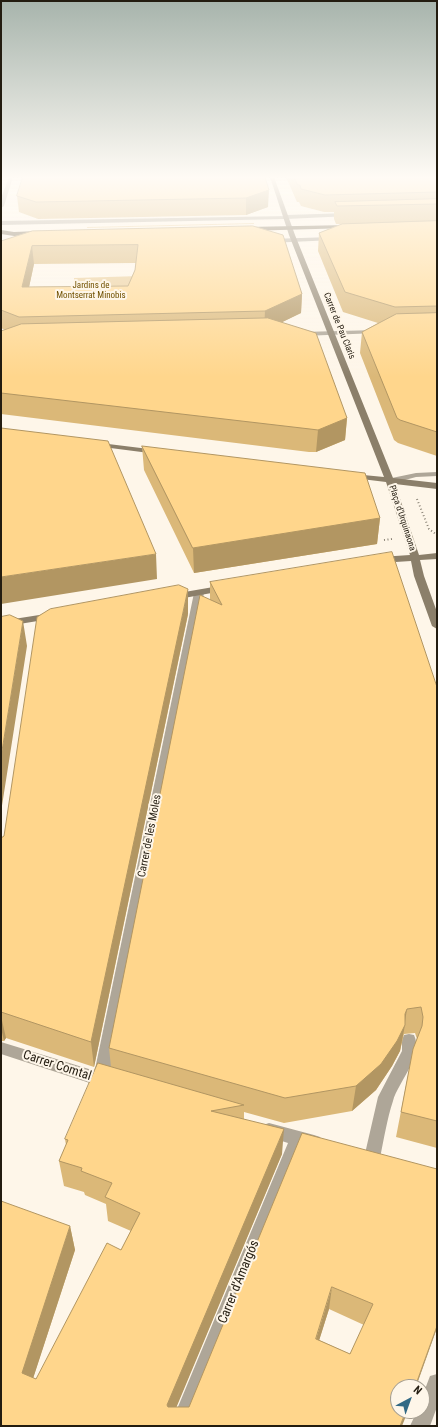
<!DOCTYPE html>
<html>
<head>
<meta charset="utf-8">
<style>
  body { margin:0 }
  #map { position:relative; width:438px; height:1427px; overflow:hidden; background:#fef6e9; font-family:"Roboto Condensed",sans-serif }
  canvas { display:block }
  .frame { position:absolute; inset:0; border:2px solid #231c10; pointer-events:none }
  .north { position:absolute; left:390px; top:1379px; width:40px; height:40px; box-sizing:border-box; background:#fef6e9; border:1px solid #a69f92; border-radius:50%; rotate:41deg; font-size:11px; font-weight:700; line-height:16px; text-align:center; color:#231c10 }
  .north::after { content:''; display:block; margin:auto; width:14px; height:18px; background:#326984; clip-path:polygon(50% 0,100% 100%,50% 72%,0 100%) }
</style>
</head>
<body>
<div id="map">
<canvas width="438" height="1427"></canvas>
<div class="frame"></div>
<div class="north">N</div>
</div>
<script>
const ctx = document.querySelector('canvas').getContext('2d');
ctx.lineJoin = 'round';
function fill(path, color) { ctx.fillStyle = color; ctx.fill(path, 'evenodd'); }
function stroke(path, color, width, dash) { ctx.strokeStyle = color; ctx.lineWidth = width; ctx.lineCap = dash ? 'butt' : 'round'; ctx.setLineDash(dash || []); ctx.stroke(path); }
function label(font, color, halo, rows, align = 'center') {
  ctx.font = font + ' "Roboto Condensed",sans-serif'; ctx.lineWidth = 4; ctx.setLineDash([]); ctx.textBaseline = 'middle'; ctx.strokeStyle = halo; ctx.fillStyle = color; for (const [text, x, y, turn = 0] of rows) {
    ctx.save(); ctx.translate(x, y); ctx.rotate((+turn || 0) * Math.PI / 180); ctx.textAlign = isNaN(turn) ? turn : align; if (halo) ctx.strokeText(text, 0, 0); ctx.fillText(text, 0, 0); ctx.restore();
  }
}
fill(new Path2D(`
  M 254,223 L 254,224 L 87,228 L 87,227 Z
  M 140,276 L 134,294 L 74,287 L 74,278 Z`), '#eacb94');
stroke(new Path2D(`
  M 417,499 L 429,529 L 437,535
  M 384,540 L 392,539`), '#888174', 2, [1, 2.5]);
fill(new Path2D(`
  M 288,216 L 288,218 L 286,219 L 1,225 L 1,221 Z
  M 437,1374 L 437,1407 L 430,1426 L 410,1426 L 417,1411 L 422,1411 L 422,1397 L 430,1376 Z`), '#aea698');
fill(new Path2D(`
  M 409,1034 L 414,1035 C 424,1056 398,1082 393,1101 C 387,1119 384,1139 380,1158 L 378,1163 L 372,1166 L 366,1163 L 364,1158 L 378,1097 L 402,1051 L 402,1040 L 404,1035 Z
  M 1,1042 L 105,1074 L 110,1076 L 113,1081 L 110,1086 L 105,1088 L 1,1054 Z
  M 269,1123 L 314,1135 L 320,1137 L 322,1142 L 320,1147 L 314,1149 L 303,1146 L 190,1426 L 170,1426 L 288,1143 L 263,1135 L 261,1130 L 263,1125 Z`), '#aea698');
fill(new Path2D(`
  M 9,177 L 13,177 L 4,206 L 1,208 L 1,198 Z
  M 348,213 L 351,215 L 350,216 L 286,219 L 283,217 L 286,215 Z
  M 332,237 L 334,238 L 334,240 L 269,243 L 266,241 L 269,239 Z
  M 376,330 L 378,331 L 378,333 L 302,336 L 299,334 L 302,332 Z
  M 437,472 L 437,476 L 416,477 L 390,484 L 386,481 L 387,479 L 416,473 Z
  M 199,590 L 204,593 L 109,1079 L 106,1084 L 101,1086 L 96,1084 L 93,1079 L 194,593 Z`), '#aea698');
fill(new Path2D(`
  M 270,177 L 274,177 L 295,235 L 393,478 L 437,483 L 437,489 L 395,484 L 419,555 L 437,553 L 437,559 L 420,560 L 424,576 L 437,612 L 437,629 L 432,626 L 414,576 L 411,561 L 380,563 L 375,560 L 380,557 L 410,555 L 386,482 L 353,478 L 349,476 L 353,474 L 384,477 L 289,235 Z
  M 92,442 L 157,450 L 161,452 L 157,454 L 95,446 L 92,446 Z
  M 225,585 L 228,586 L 230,588 L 228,590 L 173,600 L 168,597 L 173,594 Z
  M 52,613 L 56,614 L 57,616 L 56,618 L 1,627 L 1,621 Z`), '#8b7f6a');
fill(new Path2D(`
  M 348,225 L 350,226 L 350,228 L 246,231 L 243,229 L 246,227 Z
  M 1,230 L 14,232 L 38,231 L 41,233 L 38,235 L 14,236 L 1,234 Z`), '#71634a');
fill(new Path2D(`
  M 265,177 L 268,207 L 246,215 L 38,219 L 19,212 L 17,196 Z
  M 286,177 L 437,177 L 437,456 L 398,443 L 394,440 L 360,353 L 362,332 L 378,323 L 343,312 L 318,251 L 319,233 L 342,224 L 336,224 L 334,219 L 334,212 L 324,212 L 301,206 L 299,202 L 297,202 Z
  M 253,226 L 302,294 L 301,313 L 282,322 L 347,418 L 345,440 L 316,452 L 309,452 L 1,414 L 1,331 L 5,330 L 1,328 L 1,241 ZM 136,263 L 135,270 L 128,286 L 29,287 L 34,264 Z
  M 142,446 L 380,518 L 377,544 L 194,573 L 144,470 Z
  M 210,582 L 437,687 L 437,1148 L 396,1137 L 413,1049 L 417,1039 L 415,1033 L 404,1034 L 400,1051 L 392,1066 L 376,1090 L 352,1111 L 284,1123 L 244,1112 L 244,1119 L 282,1154 L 176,1407 L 189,1407 L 302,1133 L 416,1387 L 1,1426 L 70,1226 L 75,1250 L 33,1378 L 36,1379 L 121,1250 L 131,1231 L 108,1221 L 106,1204 L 85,1195 L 84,1192 L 64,1186 L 59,1161 L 66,1145 L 65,1139 L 111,1067 L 109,1048 L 210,600 ZM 329,1309 L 364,1325 L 350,1354 L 319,1340 Z
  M 188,614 L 94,1067 L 6,1038 L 4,1041 L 1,1041 L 1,838 L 4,836 Z`), '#dbb878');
fill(new Path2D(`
  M 269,190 L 268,207 L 246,215 L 246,198 Z
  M 32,246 L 34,264 L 25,306 L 22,287 Z
  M 302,294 L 301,313 L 264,331 L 265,311 Z
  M 347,418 L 345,440 L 316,452 L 318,430 Z
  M 380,518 L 377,544 L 194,573 L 193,548 Z
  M 156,554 L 157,579 L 1,604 L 1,577 Z
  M 188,589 L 188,614 L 94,1067 L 91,1042 Z
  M 23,621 L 27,646 L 1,812 L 1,757 Z
  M 407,1009 L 404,1028 L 405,1025 L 400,1051 L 392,1066 L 376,1090 L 352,1111 L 356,1086 L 405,1014 Z
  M 1,1016 L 6,1038 L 4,1041 L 1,1028 Z
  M 284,1129 L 282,1154 L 169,1425 L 167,1405 Z
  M 70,1226 L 75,1250 L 28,1394 L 22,1373 Z
  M 332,1287 L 329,1309 L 313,1360 L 316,1339 Z
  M 437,1326 L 437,1328 L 416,1387 L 415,1387 Z
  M 406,1411 L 408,1411 L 402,1426 L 400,1426 Z`), '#b29662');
const building = new Path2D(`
  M 23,177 L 265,177 L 269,190 L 246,198 L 36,202 L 17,196 Z
  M 294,177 L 437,177 L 437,192 L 325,195 L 301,189 L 300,185 L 298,185 Z
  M 437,199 L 437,204 L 337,206 L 335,202 Z
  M 437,221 L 437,306 L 395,307 L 345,292 L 319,233 L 342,224 Z
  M 253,226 L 283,235 L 302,294 L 265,311 L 19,317 L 1,310 L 1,241 L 32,231 ZM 138,245 L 135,270 L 128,286 L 22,287 L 32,246 Z
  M 437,313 L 437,432 L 400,420 L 397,418 L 362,332 L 396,314 Z
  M 268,318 L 316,333 L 347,418 L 318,430 L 310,429 L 1,393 L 1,331 L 21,324 Z
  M 1,428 L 108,441 L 156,554 L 1,577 Z
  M 142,446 L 365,473 L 380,518 L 193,548 Z
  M 392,552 L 437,687 L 437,1121 L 401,1112 L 413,1049 L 422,1026 L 423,1017 L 421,1007 L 407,1009 L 405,1014 L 405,1025 L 397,1041 L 381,1064 L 356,1086 L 285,1098 L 109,1048 L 200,595 L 222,605 L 210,582 Z
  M 179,585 L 188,589 L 91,1042 L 1,1012 L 1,838 L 4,836 L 37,617 L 50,609 Z
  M 10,615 L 23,621 L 1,757 L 1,617 Z
  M 98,1063 L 244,1105 L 211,1111 L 284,1129 L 167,1405 L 168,1407 L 189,1407 L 302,1133 L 437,1169 L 437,1326 L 415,1387 L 398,1387 L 398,1411 L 406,1411 L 400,1426 L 1,1426 L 1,1201 L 70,1226 L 22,1373 L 36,1379 L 107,1243 L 121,1250 L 140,1213 L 105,1197 L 112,1183 L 81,1171 L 82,1168 L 59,1161 L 68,1140 L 65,1139 ZM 332,1287 L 373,1304 L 350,1354 L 316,1339 Z`);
fill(building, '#ffd68c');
stroke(building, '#b29662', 1);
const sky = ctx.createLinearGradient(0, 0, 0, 377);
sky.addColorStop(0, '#a7b4ac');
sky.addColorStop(0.47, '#fffbf5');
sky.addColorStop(1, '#fffbf500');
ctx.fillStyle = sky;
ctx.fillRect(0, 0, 438, 377);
label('9px', '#725100', '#fef6e9', [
  ["Jardins de",91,286],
  ["Montserrat Minobis",91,296]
]);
label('9px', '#231c10', '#fef6e9', [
  ["Carrer de Pau Claris",339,326,68],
  ["Plaça d'Urquinaona",402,518,72]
]);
label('11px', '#231c10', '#fef6e9', [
  ["Carrer de les Moles",150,836,-79]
]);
label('13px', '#231c10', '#fef6e9', [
  ["Carrer Comtal",57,1066,18],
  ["Carrer d'Amargós",239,1282,-68]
]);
</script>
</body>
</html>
